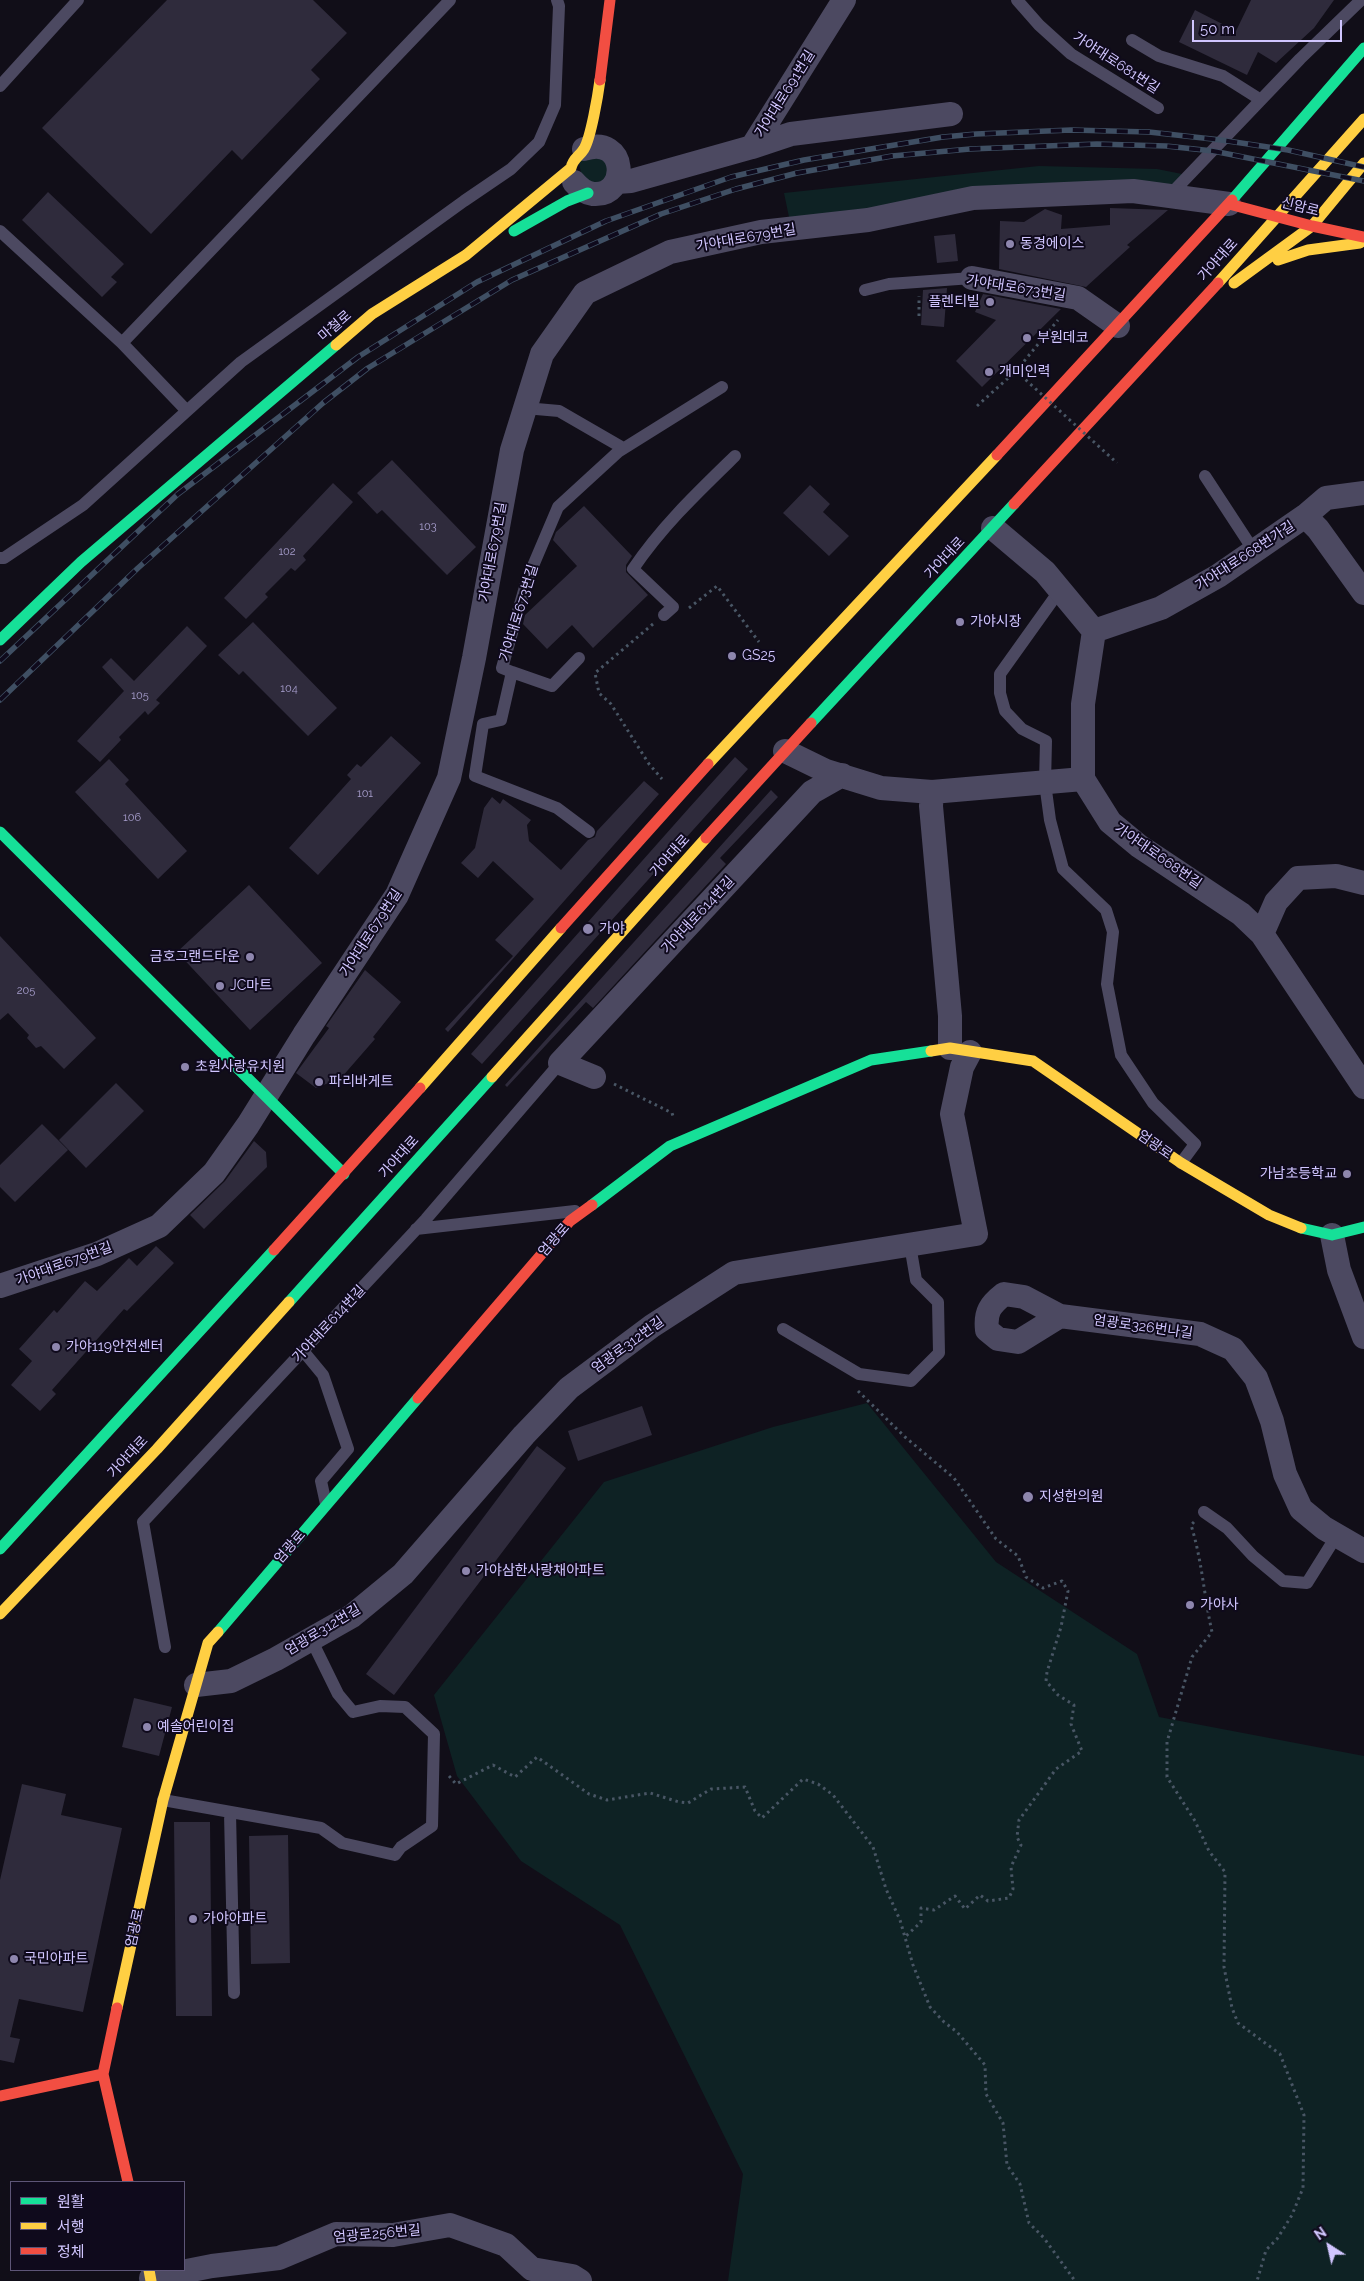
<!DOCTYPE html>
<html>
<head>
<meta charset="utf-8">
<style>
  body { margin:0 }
  #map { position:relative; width:1364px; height:2281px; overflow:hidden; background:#110e18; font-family:Raleway,"Noto Sans KR",sans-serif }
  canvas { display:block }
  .legend { position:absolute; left:10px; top:2181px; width:175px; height:90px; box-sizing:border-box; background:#0f0a1c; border:1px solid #5d5577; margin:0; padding:6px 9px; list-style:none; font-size:15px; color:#d1c6ff }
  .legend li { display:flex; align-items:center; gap:10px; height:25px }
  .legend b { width:25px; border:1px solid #5d5577 }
  .north { position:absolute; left:1304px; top:2221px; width:50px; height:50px; -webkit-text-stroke:4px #0f0a1c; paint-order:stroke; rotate:325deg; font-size:14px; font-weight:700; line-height:20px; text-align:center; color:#d1c6ff }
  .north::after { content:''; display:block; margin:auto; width:18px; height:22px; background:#d1c6ff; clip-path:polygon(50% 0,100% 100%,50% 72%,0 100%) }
  .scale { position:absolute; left:1192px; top:20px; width:150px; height:22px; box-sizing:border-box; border:2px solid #d1c6ff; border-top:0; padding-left:6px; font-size:15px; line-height:18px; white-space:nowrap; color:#d1c6ff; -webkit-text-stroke:4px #0f0a1c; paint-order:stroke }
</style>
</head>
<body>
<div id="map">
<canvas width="1364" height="2281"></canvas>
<ul class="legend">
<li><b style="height:6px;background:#16e098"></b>원활</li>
<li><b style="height:6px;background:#ffcf43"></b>서행</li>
<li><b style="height:6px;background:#f24e42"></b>정체</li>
</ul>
<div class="north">N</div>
<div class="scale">50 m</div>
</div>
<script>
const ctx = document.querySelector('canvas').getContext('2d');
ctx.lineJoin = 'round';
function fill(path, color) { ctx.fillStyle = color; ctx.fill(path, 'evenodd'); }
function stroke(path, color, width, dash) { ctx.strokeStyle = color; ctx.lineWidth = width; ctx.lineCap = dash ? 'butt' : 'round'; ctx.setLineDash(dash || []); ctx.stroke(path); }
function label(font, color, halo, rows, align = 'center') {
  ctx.font = font + ' Raleway,"Noto Sans KR",sans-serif'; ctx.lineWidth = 4; ctx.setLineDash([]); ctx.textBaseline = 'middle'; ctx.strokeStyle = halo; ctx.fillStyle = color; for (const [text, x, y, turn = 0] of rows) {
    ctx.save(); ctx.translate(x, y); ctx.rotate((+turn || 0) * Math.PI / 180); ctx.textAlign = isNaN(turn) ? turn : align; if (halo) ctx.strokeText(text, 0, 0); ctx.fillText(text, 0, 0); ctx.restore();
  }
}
fill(new Path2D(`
  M 583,158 L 607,158 L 608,181 L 583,183 L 579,163 Z
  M 1039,166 L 1157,169 L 1182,174 L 1169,196 L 1133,191 L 817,226 L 789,217 L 784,193 Z
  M 867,1403 L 996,1562 L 1137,1654 L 1159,1717 L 1364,1756 L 1364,2281 L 728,2281 L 743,2174 L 620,1925 L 521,1861 L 457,1776 L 434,1695 L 604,1482 L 773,1427 Z`), '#0e2224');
fill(new Path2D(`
  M 167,0 L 313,0 L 347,33 L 311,70 L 320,79 L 242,160 L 232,150 L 151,234 L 42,128 Z
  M 1251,0 L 1334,0 L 1314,28 L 1276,63 L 1258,52 L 1247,75 L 1179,42 L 1195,10 L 1236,31 Z
  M 48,192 L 124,264 L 111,277 L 117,282 L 102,297 L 22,220 Z
  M 1110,208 L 1168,210 L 1127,245 L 1130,247 L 1086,287 L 999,269 L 1000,221 L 1024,222 L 1045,209 L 1062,215 L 1061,229 L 1110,225 Z
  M 955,234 L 958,261 L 937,263 L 934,236 Z
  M 947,288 L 944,327 L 921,325 L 923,290 Z
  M 983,294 L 1061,309 L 982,387 L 956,361 L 996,320 L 975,312 Z
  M 392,460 L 476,547 L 447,575 L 382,510 L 377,514 L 357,493 Z
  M 333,483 L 353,502 L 303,556 L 306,560 L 295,571 L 291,568 L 265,594 L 268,597 L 246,619 L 224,598 Z
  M 810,485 L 830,504 L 823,512 L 849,536 L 829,556 L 783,513 Z
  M 584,506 L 632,556 L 626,565 L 626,572 L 648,595 L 593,648 L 572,625 L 547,649 L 523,624 L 525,615 L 577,566 L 553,540 L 556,532 Z
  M 253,622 L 337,708 L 308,736 L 243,671 L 239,675 L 218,655 Z
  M 187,626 L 207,646 L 156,700 L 160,703 L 148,715 L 145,711 L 119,737 L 121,740 L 100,762 L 77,741 L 124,691 L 102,667 L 111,658 L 134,681 Z
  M 391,736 L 421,763 L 318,875 L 289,848 L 351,779 L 347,775 L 357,764 L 361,767 Z
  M 735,757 L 748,769 L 482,1064 L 471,1054 L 689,808 Z
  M 109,759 L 129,780 L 125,784 L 187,851 L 158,879 L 75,792 Z
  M 644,781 L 659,794 L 448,1032 L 445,1029 L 513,956 L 495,940 L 534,899 L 493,861 L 478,878 L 461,863 L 475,848 L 484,808 L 492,797 L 500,804 L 503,799 L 531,820 L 527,825 L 529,841 L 561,870 L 588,840 L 595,837 L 597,831 Z
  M 771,790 L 778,797 L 720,858 L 726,864 L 593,1008 L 586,1002 L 507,1087 L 505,1085 Z
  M 249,885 L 322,963 L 250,1030 L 177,952 Z
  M 0,936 L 96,1038 L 64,1069 L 41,1046 L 36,1048 L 27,1038 L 29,1035 L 8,1013 L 0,1020 Z
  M 365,970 L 401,1002 L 373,1037 L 375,1039 L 341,1078 L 316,1088 L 296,1073 L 329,1028 L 326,1026 Z
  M 116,1083 L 144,1111 L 86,1168 L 59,1140 Z
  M 42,1124 L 68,1150 L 15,1202 L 0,1187 L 0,1165 Z
  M 254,1141 L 266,1152 L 267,1167 L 204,1229 L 190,1215 L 225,1181 Z
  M 156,1246 L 174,1263 L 127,1311 L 124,1309 L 52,1390 L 56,1394 L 40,1411 L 11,1385 L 32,1361 L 19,1349 L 54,1310 L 57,1313 L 85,1281 L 97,1291 L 129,1258 L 137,1266 Z
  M 642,1406 L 652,1435 L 578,1461 L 568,1431 Z
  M 537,1446 L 566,1468 L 394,1695 L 366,1674 Z
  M 134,1698 L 172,1707 L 159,1756 L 122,1747 Z
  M 22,1784 L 66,1794 L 61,1815 L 122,1828 L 83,2012 L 19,1999 L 10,2037 L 20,2039 L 14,2063 L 0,2060 L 0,1880 Z
  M 174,1822 L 210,1822 L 212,2016 L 176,2016 Z
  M 288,1835 L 290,1963 L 251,1964 L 249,1836 Z`), '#2f2b3c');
stroke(new Path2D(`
  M 919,316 L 919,296
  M 977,406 L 1016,371 L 1058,320
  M 689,608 L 717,586 L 759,642
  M 653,624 L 595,673 L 599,693 L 611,704 L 649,764 L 662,779
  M 614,1084 L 672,1113 L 674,1119
  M 858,1391 L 905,1437 L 954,1478 L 996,1539 L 1018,1556 L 1026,1577 L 1043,1588 L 1062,1581 L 1068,1591 L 1061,1627 L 1047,1672 L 1046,1681 L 1058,1695 L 1074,1705 L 1071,1724 L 1082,1751 L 1056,1769 L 1019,1820 L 1017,1837 L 1021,1845 L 1011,1867 L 1013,1889 L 1009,1898 L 988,1901 L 980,1895 L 965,1909 L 955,1896 L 934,1910 L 921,1908 L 921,1922 L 905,1937
  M 1194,1522 L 1191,1525 C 1202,1560 1204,1596 1212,1632 L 1192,1657 L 1167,1742 L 1167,1777 L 1195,1821 L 1209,1851 L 1225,1872 L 1224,1967 L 1232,2008 L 1238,2023 L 1280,2054 L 1304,2115 L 1303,2188 L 1292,2215 L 1277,2239 L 1266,2250 L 1257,2281
  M 449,1776 L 456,1784 L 493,1765 L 515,1777 L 537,1757 L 589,1794 L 607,1800 L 650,1793 L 679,1802 L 688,1803 L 711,1789 L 745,1787 L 755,1811 L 762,1818 L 803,1779 L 818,1784 L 833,1795 L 873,1847 L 886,1889 L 900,1920 L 913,1965 L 930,2007 L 944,2022 L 957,2032 L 985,2065 L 986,2094 L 1003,2123 L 1007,2165 L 1020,2184 L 1029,2223 L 1044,2238 L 1075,2281`), '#495665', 3, [2.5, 4]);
stroke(new Path2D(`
  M 1017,0 L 1039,25 L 1071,54 L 1158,108
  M 1132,40 L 1159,56 L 1223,76 L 1261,100
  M 0,86 L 78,0
  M 1169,196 L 1300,59 L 1361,0
  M 0,231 L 122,343 L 187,411
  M 865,290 L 889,284 L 972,278
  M 122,343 L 450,0
  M 525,408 L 559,411 L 623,448
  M 1205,476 L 1254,551
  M 0,558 L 4,558 L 83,505 L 241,362 L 464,201 L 511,169 L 539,142 L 555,105 L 559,6 L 557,0
  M 1060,590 L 1000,674 L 1000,693 L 1005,711 L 1022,729 L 1046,741 L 1045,783 L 1050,820 L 1063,869 L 1106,910 L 1113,932 L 1107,984 L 1121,1055 L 1153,1103 L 1195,1144 L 1181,1163
  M 664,615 L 673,607 L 633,569 C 662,526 698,492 735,456
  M 512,672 L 552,686 L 579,658
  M 589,832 L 557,808 L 475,776 L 483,724 L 501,720 L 512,672 L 502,668 L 527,580 L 558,507 L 618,452 L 722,387
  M 416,1229 L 575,1211
  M 783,1329 L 859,1374 L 911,1381 L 939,1353 L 938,1302 L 916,1280 L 910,1245
  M 304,1352 L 323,1375 L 348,1449 L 321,1481 L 326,1504
  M 1204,1512 L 1227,1528 L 1253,1556 L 1283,1581 L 1307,1583 L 1337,1535
  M 165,1647 L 143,1522 L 426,1219 L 560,1063
  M 163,1800 L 321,1828 L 342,1843 L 395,1855 L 401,1847 L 432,1826 L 434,1734 L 405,1707 L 380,1706 L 353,1712 L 338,1694 L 311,1639
  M 230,1813 L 234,1993`), '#4c4961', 12);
stroke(new Path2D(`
  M 752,147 L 791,134 L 951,114
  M 574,182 C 579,188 585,193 593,194 C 630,197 627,134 584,149
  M 617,182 L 631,181 L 752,147 L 844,0
  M 972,278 L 1078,298 L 1118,326
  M 1305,516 L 1318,529 L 1364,593
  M 993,528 L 1045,572 L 1094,631 L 1083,704 L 1083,779 L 1110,822 L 1139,846 L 1241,914 L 1262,934 L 1364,1087
  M 1094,631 L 1161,608 L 1218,576 L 1305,516 L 1326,498 L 1364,493
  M 785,751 L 826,771 L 881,788 L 932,792 L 1083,779
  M 932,792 L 931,806 L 950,1016 L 950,1048
  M 1262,934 L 1276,902 L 1298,878 L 1336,876 L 1364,883
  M 594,1077 L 560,1063 L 812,792 L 842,775
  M 1332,1235 L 1339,1270 L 1364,1337
  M 0,1286 L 97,1254 L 159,1226 L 214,1173 L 248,1125 L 304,1035 L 397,895 L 449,778 L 474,658 L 512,450 L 542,354 L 585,293 L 670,252 L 761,232 L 868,220 L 973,198 L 1133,191 L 1229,204
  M 1060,1316 L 1018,1342 L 998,1339 L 987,1330 C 985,1312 990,1305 1004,1294 L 1024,1297 L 1060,1316 L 1200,1334 L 1233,1349 L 1256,1378 L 1272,1421 L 1285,1474 L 1301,1509 L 1324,1528 L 1364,1551
  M 196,1685 L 231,1681 L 276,1659 L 352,1616 L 403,1574 L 524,1435 L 569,1388 L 652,1326 L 734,1273 L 976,1234 L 952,1114 L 962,1067 L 970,1052
  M 151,2278 L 212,2266 L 279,2258 L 336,2234 L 393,2235 L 450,2225 L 506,2245 L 532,2269 L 572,2276 L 580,2281`), '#4c4961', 24);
stroke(new Path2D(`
  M 1232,200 L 1364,48
  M 514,231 L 567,201 L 588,193
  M 0,640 L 81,562 L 336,345
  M 811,723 L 1014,504
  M 0,832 L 344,1174
  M 592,1205 L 670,1146 L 871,1060 L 931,1051
  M 1301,1228 L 1332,1235 L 1364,1227
  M 289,1302 L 492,1077
  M 0,1549 L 274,1250
  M 218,1632 L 418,1398`), '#16e098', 11);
stroke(new Path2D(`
  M 1278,260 L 1308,250 L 1360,243
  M 1218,283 L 1364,119
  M 1234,283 L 1312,226 L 1364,163
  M 336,345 L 372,314 L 466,255 L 571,168 C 573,158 579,157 584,149 C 591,137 598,95 600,80
  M 708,764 L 997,455
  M 931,1051 L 950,1048 L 1033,1061 L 1181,1163 L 1269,1215 L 1301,1228
  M 492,1077 L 706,838
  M 420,1088 L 561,928
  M 0,1614 L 157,1449 L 289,1302
  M 117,2008 L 163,1800 L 208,1643 L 218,1632
  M 149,2270 L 151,2281`), '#ffcf43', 11);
stroke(new Path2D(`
  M 600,80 L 610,0
  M 1229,204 L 1312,226 L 1364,237
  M 997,455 L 1232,200
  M 1014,504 L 1218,283
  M 706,838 L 811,723
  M 561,928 L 708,764
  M 274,1250 L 420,1088
  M 418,1398 L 570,1221 L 592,1205
  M 117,2008 L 103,2074 L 128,2182
  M 0,2096 L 103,2074`), '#f24e42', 11);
const rail = new Path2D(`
  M 0,661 L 178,494 L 358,357 L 477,282 L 606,221 L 731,177 L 804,160 L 943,137 L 976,134 L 1071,130 L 1149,132 L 1221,140 L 1288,150 L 1364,167
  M 0,700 L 138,568 L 323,403 L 368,368 L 512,280 L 661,214 L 736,189 L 797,173 L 892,156 L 970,149 L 1097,144 L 1166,146 L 1213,151 L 1364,181`);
stroke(rail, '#3f4f63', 5.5);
stroke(rail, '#0f0a1c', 4, [11]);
stroke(new Path2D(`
  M 1016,371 L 1117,463`), '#495665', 3, [2.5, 4]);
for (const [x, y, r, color] of [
  [1010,244,5,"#8e86ae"],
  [990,302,5,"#8e86ae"],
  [1027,338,5,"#8e86ae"],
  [989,372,5,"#8e86ae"],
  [960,622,5,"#8e86ae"],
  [732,656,5,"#8e86ae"],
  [588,929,6,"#8e86ae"],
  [250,957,5,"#8e86ae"],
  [220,986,5,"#8e86ae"],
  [185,1067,5,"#8e86ae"],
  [319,1082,5,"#8e86ae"],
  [1347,1174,5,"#8e86ae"],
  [56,1347,5,"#8e86ae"],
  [1028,1497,6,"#8e86ae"],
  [466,1571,5,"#8e86ae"],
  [1190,1605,5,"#8e86ae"],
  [147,1727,5,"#8e86ae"],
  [193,1919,5,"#8e86ae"],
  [14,1959,5,"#8e86ae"]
]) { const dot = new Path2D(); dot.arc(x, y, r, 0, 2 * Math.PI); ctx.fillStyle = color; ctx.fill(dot); stroke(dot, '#0f0a1c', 2); }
label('11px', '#a89fce', null, [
  ["103",428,527],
  ["102",287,552],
  ["104",289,689],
  ["105",140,696],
  ["101",365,794],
  ["106",132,818],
  ["205",26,991]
]);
label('14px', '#d1c6ff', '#0f0a1c', [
  ["가야대로681번길",1116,63,33],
  ["가야대로691번길",785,94,-58],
  ["신암로",1300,207,14],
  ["가야대로679번길",746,238,-10],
  ["가야대로",1218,260,-48],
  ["가야대로673번길",1016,288,9],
  ["마철로",335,326,-41],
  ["가야대로679번길",493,552,-80],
  ["가야대로668번가길",1245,556,-33],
  ["가야대로",945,558,-47],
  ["가야대로673번길",519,613,-73],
  ["가야대로",670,856,-48],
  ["가야대로668번길",1158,856,35],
  ["가야대로614번길",698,915,-47],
  ["가야대로679번길",371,933,-57],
  ["엄광로",1155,1145,35],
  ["가야대로",399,1157,-48],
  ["엄광로",554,1240,-49],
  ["가야대로679번길",64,1264,-20],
  ["가야대로614번길",329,1324,-47],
  ["엄광로326번나길",1143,1327,8],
  ["엄광로312번길",628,1345,-36],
  ["가야대로",128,1457,-47],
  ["엄광로",290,1547,-49],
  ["엄광로312번길",323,1630,-31],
  ["엄광로",135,1928,-78],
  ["엄광로256번길",377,2234,-5]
]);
label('14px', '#d1c6ff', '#0f0a1c', [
  ["동경에이스",1020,244],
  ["플렌티빌",980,302,"right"],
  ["부원데코",1037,338],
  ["개미인력",999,372],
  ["가야시장",970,622],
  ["GS25",742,656],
  ["가야",599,929],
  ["금호그랜드타운",240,957,"right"],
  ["JC마트",230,986],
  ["초원사랑유치원",195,1067],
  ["파리바게트",329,1082],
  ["가남초등학교",1337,1174,"right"],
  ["가야119안전센터",66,1347],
  ["지성한의원",1039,1497],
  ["가야삼한사랑채아파트",476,1571],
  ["가야사",1200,1605],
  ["예솔어린이집",157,1727],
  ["가야아파트",203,1919],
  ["국민아파트",24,1959]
], 'left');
</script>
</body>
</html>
